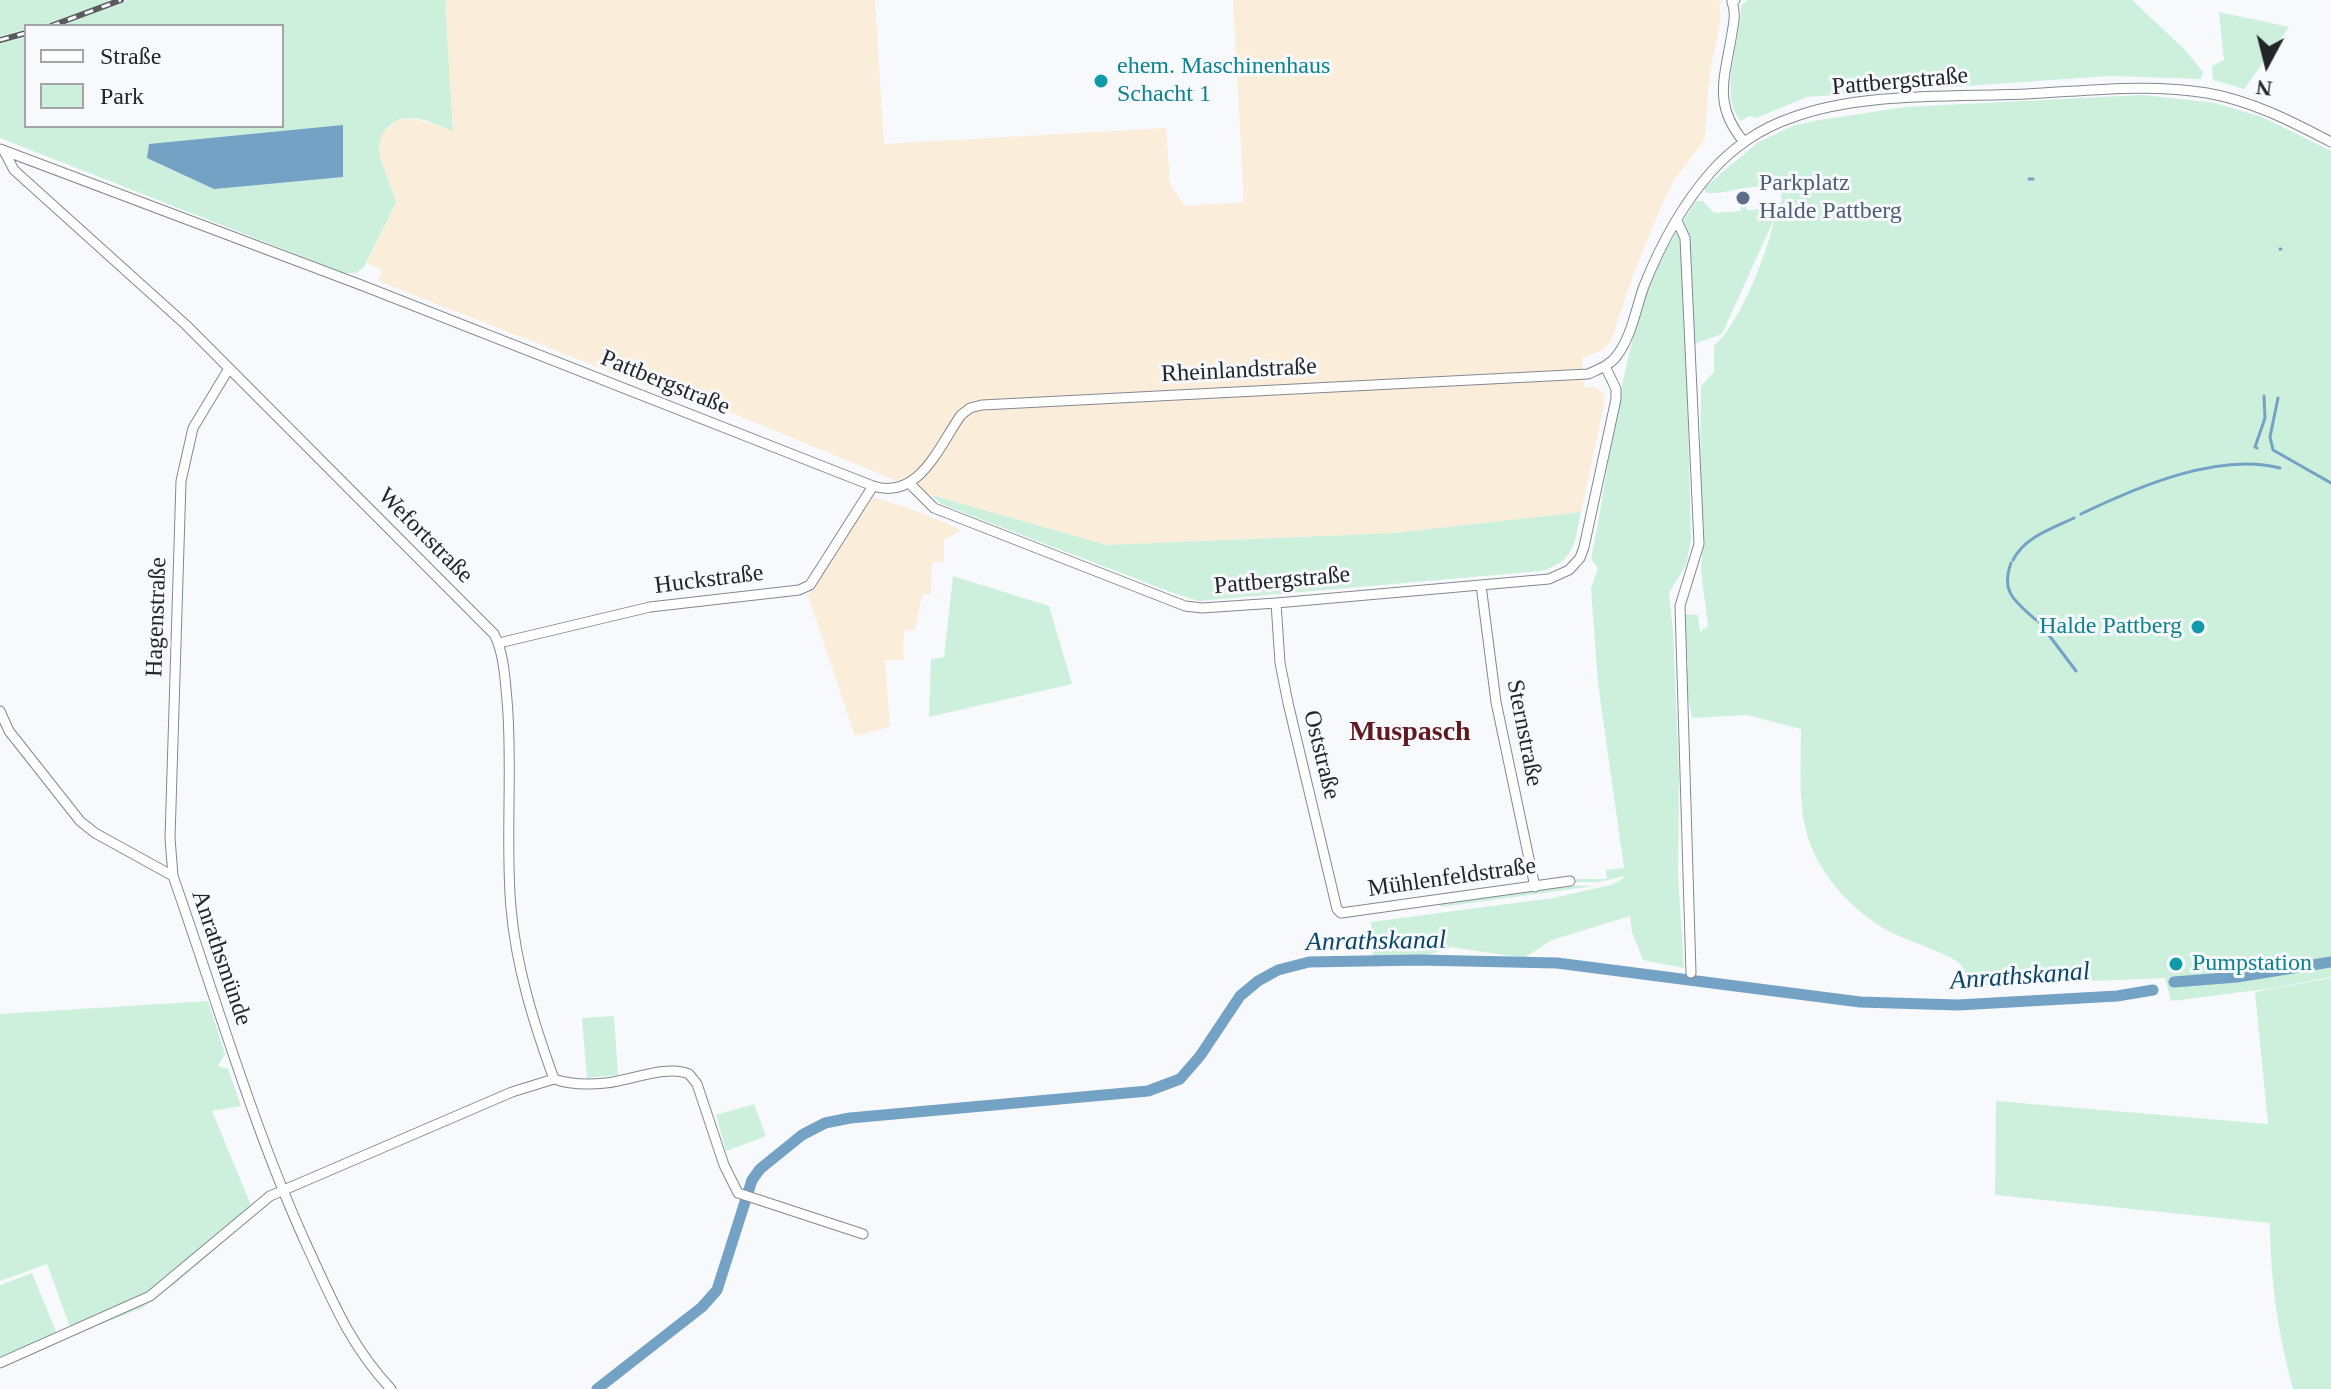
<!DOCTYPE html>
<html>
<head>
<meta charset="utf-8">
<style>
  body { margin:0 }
  #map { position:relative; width:2331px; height:1389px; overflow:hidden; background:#f7f9fd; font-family:"Times New Roman",serif }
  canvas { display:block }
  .legend { position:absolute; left:24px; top:24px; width:260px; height:104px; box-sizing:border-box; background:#f7f9fd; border:2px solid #a2a4a8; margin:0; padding:10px 14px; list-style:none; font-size:24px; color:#232529 }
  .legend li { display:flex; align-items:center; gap:16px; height:40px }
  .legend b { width:40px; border:2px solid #a2a4a8 }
  .north { position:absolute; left:2227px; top:24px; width:80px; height:80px; -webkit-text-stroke:6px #f7f9fd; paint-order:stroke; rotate:187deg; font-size:22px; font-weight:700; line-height:32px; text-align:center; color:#232529 }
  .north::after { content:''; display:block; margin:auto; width:28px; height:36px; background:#232529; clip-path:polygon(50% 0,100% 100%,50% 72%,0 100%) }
</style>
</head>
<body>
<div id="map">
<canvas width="2331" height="1389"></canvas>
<ul class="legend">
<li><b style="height:10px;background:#fff"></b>Straße</li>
<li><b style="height:22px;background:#cdf0dc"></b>Park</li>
</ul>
<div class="north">N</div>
</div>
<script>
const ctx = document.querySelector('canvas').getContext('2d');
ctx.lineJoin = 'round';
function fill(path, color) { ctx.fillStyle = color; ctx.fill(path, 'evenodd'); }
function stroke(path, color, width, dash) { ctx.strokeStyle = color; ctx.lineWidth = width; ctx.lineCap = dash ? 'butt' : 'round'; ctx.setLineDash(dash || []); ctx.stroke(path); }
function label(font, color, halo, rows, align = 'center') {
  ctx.font = font + ' "Times New Roman",serif'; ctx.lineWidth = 6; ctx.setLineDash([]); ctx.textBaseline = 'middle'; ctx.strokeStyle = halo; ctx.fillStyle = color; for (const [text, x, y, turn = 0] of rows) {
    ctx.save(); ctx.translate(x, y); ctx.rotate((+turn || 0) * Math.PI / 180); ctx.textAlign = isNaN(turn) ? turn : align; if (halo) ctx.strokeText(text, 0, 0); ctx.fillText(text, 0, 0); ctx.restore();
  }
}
fill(new Path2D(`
  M 445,0 L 875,0 L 884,144 L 1166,128 L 1170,184 L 1185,206 L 1244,202 L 1233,0 L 1723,0 L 1719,6 L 1721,17 L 1709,78 L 1705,139 L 1673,182 L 1664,200 L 1634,272 L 1611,341 L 1601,351 L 1582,358 L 1584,387 L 1593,387 L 1603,393 L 1605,401 L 1581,512 L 1394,533 L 1107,545 L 931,495 L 710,404 L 695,405 L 378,281 L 382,270 L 367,263 L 396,203 L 379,153 L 378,144 L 383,132 L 396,121 L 411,118 L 453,130 Z
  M 872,497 L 909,508 L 961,530 L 944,540 L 944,562 L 932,562 L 931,594 L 922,594 L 915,630 L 904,630 L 903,660 L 885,660 L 890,727 L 855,736 L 808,596 Z`), '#faedd9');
fill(new Path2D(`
  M 0,0 L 111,0 C 85,11 54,26 26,26 L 26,29 L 0,36 Z
  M 128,0 L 445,0 L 453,131 C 440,126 424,118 411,118 C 390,117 375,136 380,156 C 384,172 392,187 396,203 L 364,267 L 356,273 L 344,273 L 0,138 L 0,43 L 26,37 L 26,126 L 282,126 L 282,26 L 61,26 Z
  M 1748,0 L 2132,0 L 2184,49 L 2203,72 L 2201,79 L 2109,76 L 1807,97 L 1756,118 L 1749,116 L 1741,121 C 1717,95 1742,37 1741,5 Z
  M 2219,12 L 2289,27 L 2244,89 L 2213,80 L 2212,66 L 2224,60 Z
  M 2143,95 L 2215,103 L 2262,117 L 2331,151 L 2331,977 L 2274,988 L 2171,1001 L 2165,978 L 1972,986 C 1968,980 1965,969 1960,964 C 1951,955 1912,942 1899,936 C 1859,919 1818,876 1807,834 C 1798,801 1801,763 1801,729 L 1747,715 L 1692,718 L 1685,682 L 1688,666 L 1684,614 L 1698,615 L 1700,632 L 1708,626 L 1701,571 L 1704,526 L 1700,495 L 1701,386 L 1714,372 L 1714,346 C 1741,322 1767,253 1775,217 L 1722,334 L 1686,347 L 1691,539 L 1686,565 L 1669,593 L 1673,632 L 1679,775 L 1678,876 L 1684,968 L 1643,960 L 1632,932 L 1630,916 L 1552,940 L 1524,958 L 1451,947 L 1419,958 L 1373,959 L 1371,922 L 1553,898 L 1611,885 L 1624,878 L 1624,876 L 1599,882 L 1575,882 L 1576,879 L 1607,879 L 1606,870 L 1624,868 L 1598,683 L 1591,588 L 1598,568 L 1591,559 C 1609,472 1617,378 1647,293 C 1659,260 1677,230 1696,201 L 1703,201 L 1714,213 L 1741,211 L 1739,202 L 1745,202 L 1747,210 L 1777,208 L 1782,200 L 1781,193 C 1762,178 1729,195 1706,193 L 1704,188 L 1757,143 L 1792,126 L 1814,121 L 1905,107 Z
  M 931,495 L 1107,545 L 1394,533 L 1581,512 C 1574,543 1576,561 1541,571 L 1199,601 L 1176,594 L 941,504 Z
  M 953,576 L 1049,606 L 1072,684 L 929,717 L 931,659 L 944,657 Z
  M 1561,885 L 1594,886 L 1441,907 L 1440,904 Z
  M 2331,978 L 2331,1389 L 2293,1389 C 2278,1334 2270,1279 2270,1223 L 1995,1195 L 1996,1101 L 2268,1124 L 2255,992 Z
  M 208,1001 L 225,1054 L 218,1066 L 228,1069 L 241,1106 L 212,1111 L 255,1215 L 175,1284 L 142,1308 L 73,1335 L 47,1264 L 0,1281 L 0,1014 Z
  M 614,1016 L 618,1075 L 587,1078 L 582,1018 Z
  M 754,1104 L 766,1136 L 726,1151 L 716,1115 Z
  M 32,1273 L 57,1334 L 0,1360 L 0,1285 Z`), '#cdf0dc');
fill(new Path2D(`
  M 343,125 L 343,177 L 214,189 L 147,158 L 149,144 Z`), '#73a2c4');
stroke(new Path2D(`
  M 2029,179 L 2033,179
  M 2280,249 L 2281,249
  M 2278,398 L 2270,437 L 2273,450 L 2331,483
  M 2257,448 L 2255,447 L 2265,418 L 2264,396
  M 2081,514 C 2137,487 2218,452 2280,468
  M 2013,560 C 2025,537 2051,529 2074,518
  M 2011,563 C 2000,593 2016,602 2036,620
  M 2039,622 L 2076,671`), '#73a2c4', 3);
stroke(new Path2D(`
  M 2174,982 L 2237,977 L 2331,962
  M 597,1389 L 702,1307 L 717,1290 L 752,1180 L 760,1169 L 802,1135 L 825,1123 L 850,1118 L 1148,1091 L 1180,1079 L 1200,1056 L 1240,996 L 1258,981 L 1278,970 L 1309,962 L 1419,960 L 1557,963 L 1860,1002 L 1958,1005 L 2117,996 L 2153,990`), '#73a2c4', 11);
const minor = new Path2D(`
  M 1735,0 L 1732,2 C 1736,12 1734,22 1732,33 C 1725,78 1712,104 1744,142
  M 0,149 L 361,285 L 873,486 C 919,501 939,446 961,415 L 970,408 L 982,405 L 1588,374 C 1599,369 1611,365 1618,354 C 1632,335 1636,308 1644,286 C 1660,246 1683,204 1711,172 C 1732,148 1761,128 1791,118 C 1860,92 1952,97 2026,94 C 2086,91 2148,83 2207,93 C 2252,101 2291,121 2331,142
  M 1677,221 L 1685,238 L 1699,544 L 1680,606 L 1691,973
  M 910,484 L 934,508 L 1185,606 L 1202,608 L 1276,603 L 1549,579 L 1569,570 L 1580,558 L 1584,547 L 1616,399 L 1616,389 L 1605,366
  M 1481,585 L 1496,702 L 1535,887
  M 1276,603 L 1280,663 L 1288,703 L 1337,909 L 1341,913 L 1570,881
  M 499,643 L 650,607 L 799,590 L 810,585 L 873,486
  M 0,711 L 9,731 L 80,821 L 95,833 L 173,876 C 217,1001 253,1128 308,1248 C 333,1302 350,1345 391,1389
  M 173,876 L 170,838 L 181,481 L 193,428 L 228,370
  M 554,1079 C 571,1085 588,1085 606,1083 C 629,1081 668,1064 689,1074 L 697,1084 L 724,1165 L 738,1193 L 863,1234
  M 0,1363 L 150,1296 L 270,1196 L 512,1092 L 554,1079 C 534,1024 516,967 511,908 C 505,839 513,769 507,700 C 505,679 504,653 494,634 L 186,325 L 14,170 L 4,151`);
stroke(minor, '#848892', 11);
stroke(minor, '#fff', 9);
const rail = new Path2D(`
  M 51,26 L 121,0
  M 0,40 L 26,33`);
stroke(rail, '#595b5f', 6);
stroke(rail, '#f7f9fd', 3, [9]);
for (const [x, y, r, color] of [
  [1101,81,8,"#0f9aa8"],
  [1743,198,8,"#5c6f8a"],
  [2198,627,8,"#0f9aa8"],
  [2176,964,8,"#0f9aa8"]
]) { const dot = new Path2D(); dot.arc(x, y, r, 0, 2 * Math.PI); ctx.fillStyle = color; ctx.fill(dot); stroke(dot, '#f7f9fd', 3); }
label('24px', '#0d838f', '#f7f9fd', [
  ["ehem. Maschinenhaus",1117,67],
  ["Schacht 1",1117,95],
  ["Halde Pattberg",2182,627,"right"],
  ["Pumpstation",2192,964]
], 'left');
label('24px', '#232529', '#f7f9fd', [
  ["Pattbergstraße",1900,82,-5],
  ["Rheinlandstraße",1239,371,-3],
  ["Pattbergstraße",665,383,22],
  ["Wefortstraße",425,536,45],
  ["Huckstraße",709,580,-7],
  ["Pattbergstraße",1282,581,-5],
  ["Hagenstraße",157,617,-88],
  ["Sternstraße",1524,733,79],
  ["Oststraße",1321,755,76],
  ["Mühlenfeldstraße",1452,878,-8],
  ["Anrathsmünde",221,958,71]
]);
label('24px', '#4e5e75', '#f7f9fd', [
  ["Parkplatz",1759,184],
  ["Halde Pattberg",1759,212]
], 'left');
label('italic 26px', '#084567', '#f7f9fd', [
  ["Anrathskanal",1376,942,-1],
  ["Anrathskanal",2020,977,-4]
]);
label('bold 28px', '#601a1f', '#f7f9fd', [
  ["Muspasch",1410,733]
]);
</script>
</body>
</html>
